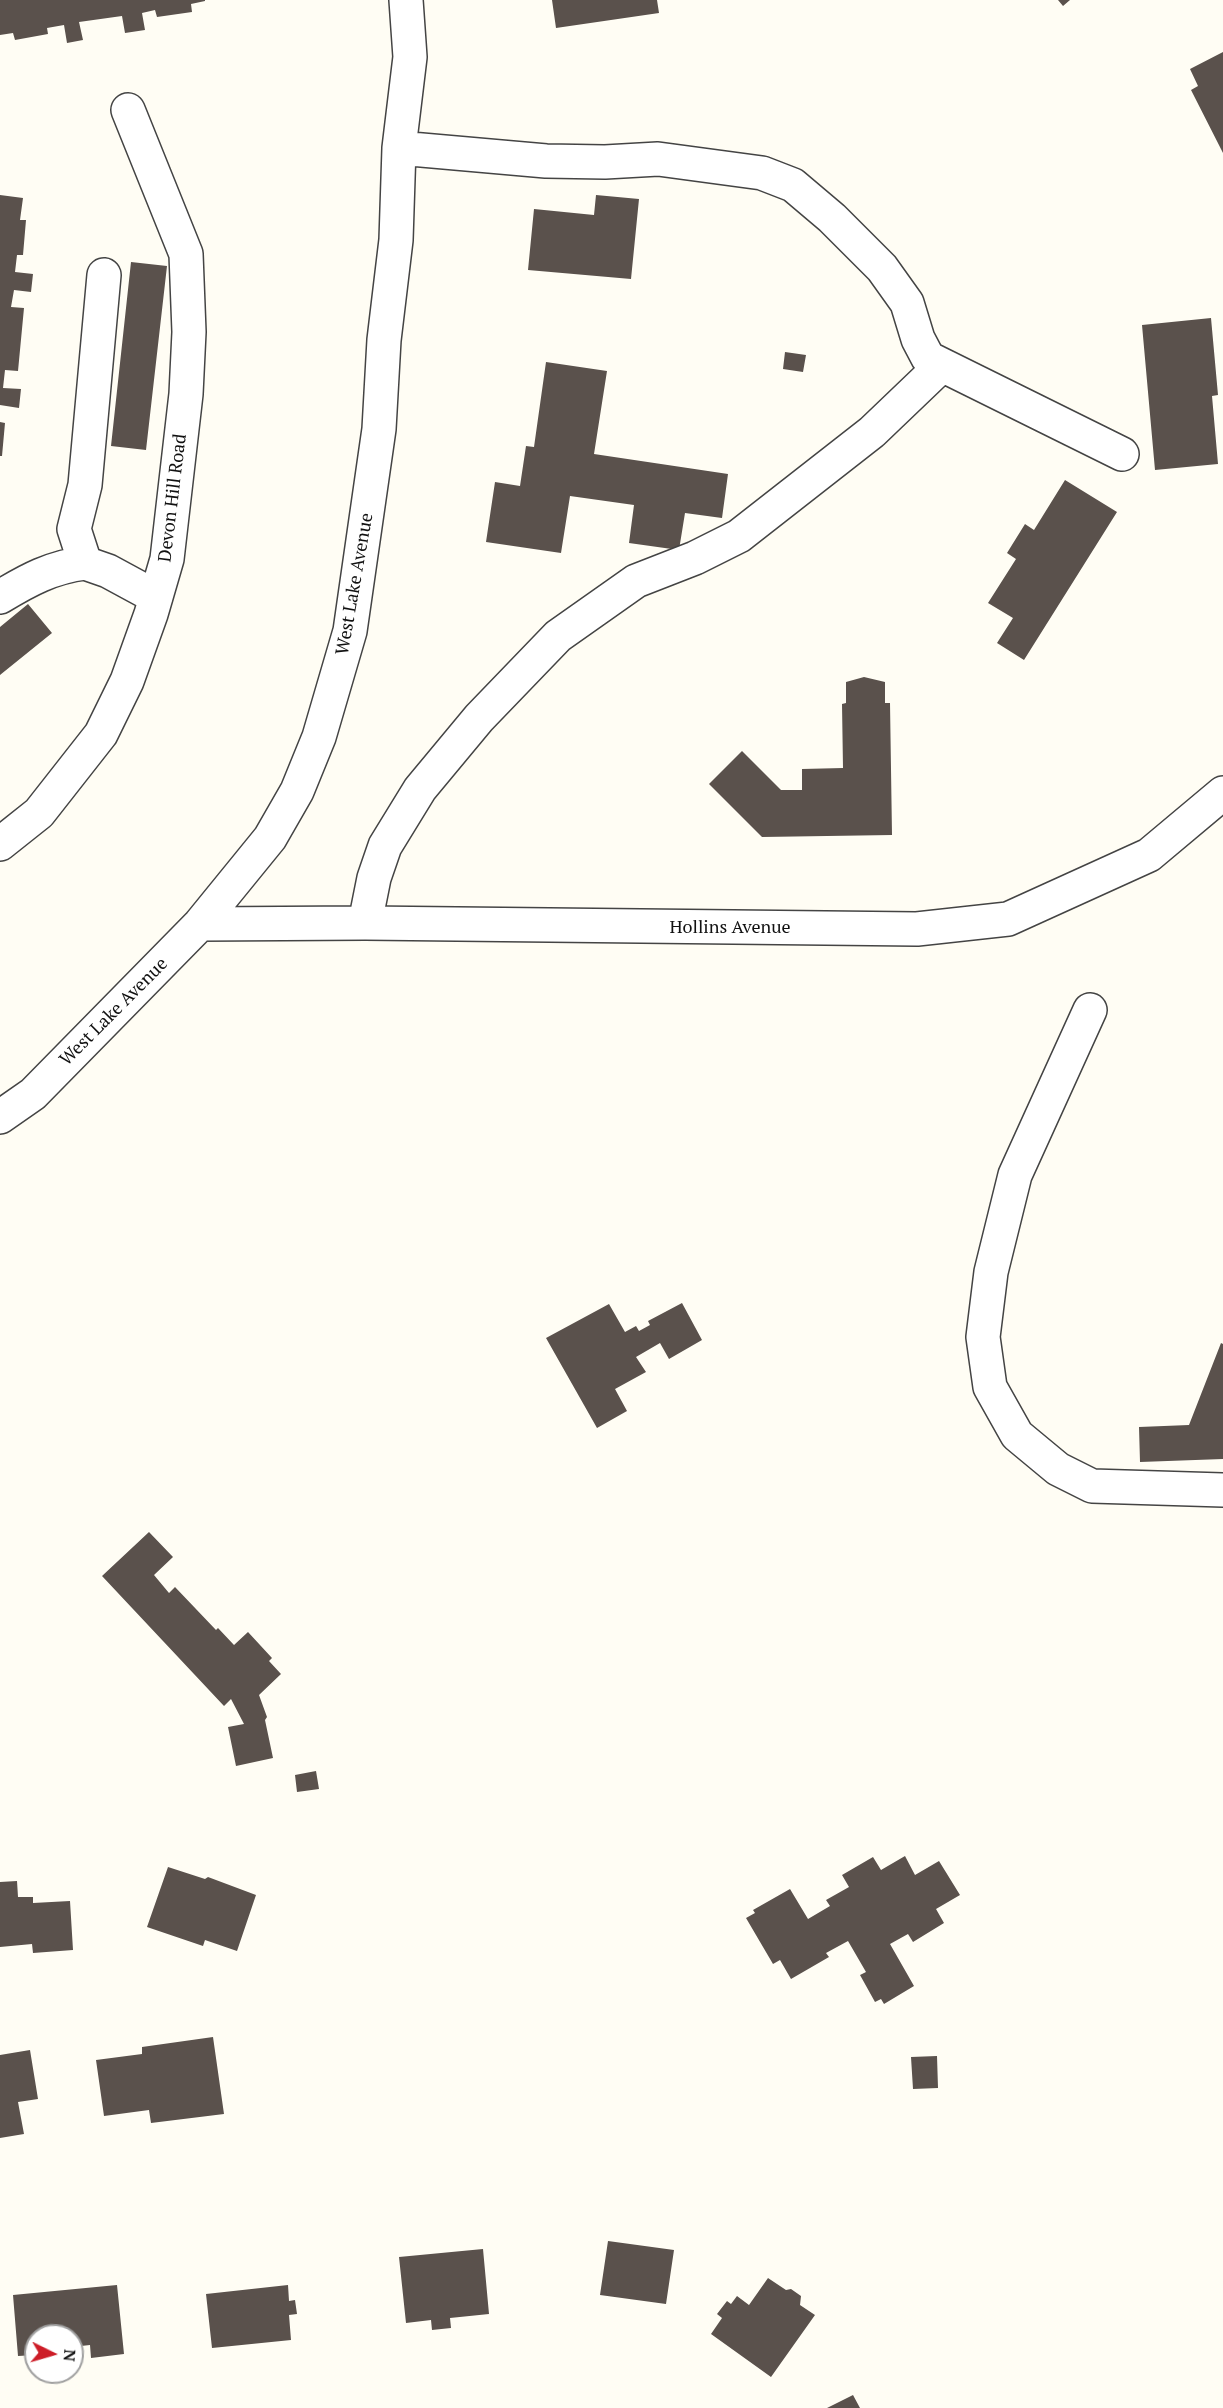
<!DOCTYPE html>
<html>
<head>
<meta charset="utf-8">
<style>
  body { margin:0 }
  #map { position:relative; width:1223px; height:2408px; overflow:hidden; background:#fffdf4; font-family:"PT Serif",serif }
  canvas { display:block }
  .north { position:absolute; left:24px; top:2324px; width:60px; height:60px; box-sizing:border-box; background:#fff; border:2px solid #a0a0a0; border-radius:50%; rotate:95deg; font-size:16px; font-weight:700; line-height:24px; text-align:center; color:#111 }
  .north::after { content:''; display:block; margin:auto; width:21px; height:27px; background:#cd1d27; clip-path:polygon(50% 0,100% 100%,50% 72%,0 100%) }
</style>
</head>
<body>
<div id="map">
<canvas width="1223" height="2408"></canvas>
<div class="north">N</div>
</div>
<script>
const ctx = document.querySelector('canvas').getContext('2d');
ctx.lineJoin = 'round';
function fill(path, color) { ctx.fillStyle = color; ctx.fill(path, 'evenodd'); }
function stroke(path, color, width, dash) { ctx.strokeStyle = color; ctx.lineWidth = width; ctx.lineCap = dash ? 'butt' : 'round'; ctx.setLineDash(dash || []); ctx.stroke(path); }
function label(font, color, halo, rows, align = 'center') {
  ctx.font = font + ' "PT Serif",serif'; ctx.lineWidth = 6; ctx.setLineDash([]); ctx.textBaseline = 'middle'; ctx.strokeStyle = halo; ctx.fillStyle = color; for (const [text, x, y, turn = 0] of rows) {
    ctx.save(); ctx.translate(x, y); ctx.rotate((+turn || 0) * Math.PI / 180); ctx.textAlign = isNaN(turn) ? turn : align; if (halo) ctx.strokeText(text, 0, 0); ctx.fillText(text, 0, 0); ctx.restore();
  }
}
fill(new Path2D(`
  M 0,0 L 205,0 L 205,1 L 191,4 L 192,12 L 157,17 L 155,10 L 142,13 L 145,30 L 125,33 L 122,16 L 79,22 L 83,40 L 67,43 L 64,25 L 47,28 L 48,34 L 15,40 L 13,33 L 0,35 Z
  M 552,0 L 657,0 L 659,13 L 556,28 Z
  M 1058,0 L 1070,0 L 1063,6 Z
  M 1223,52 L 1223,153 L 1191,90 L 1198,86 L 1190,69 Z
  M 0,195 L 23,198 L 20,220 L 26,220 L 23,255 L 17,255 L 15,272 L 33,274 L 31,292 L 14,290 L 11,307 L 24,308 L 18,371 L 5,370 L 3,388 L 21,389 L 19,408 L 0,405 Z
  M 596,195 L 639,199 L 631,279 L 528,270 L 534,209 L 594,215 Z
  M 131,262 L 167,266 L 146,450 L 111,446 Z
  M 1211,318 L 1218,395 L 1212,396 L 1218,464 L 1155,470 L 1142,325 Z
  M 785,352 L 806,355 L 803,372 L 783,369 Z
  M 546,362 L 607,371 L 594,454 L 728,474 L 722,518 L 685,513 L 679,550 L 629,543 L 634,505 L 570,496 L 561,553 L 486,542 L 495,482 L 520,486 L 526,446 L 534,447 Z
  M 0,422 L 5,423 L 2,456 L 0,456 Z
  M 1065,480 L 1117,512 L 1024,660 L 997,643 L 1013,618 L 988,603 L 1016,559 L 1007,553 L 1025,524 L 1034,530 Z
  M 28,604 L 52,633 L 0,675 L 0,627 Z
  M 864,677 L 885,682 L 885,703 L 890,703 L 892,835 L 762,837 L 709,784 L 742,751 L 781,790 L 802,790 L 802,769 L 843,768 L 842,704 L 846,703 L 846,682 Z
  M 682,1303 L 702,1340 L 669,1359 L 660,1343 L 636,1357 L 646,1372 L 615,1389 L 627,1411 L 597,1428 L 546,1338 L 609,1304 L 625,1332 L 636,1326 L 639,1331 L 650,1325 L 648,1321 Z
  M 1221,1343 L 1223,1344 L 1223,1459 L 1140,1462 L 1139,1427 L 1189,1425 Z
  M 149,1532 L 173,1557 L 154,1575 L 169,1593 L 175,1587 L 216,1630 L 218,1628 L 234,1645 L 248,1632 L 272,1658 L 269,1661 L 281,1674 L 259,1695 L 267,1717 L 265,1720 L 273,1758 L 236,1766 L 228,1727 L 244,1724 L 231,1699 L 224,1706 L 102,1576 Z
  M 316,1771 L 319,1789 L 297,1792 L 295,1775 Z
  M 905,1856 L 915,1875 L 939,1861 L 960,1895 L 936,1909 L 944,1923 L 913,1942 L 908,1934 L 890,1944 L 914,1986 L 884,2004 L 881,1999 L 875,2002 L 860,1975 L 866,1972 L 848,1941 L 826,1953 L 829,1957 L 791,1979 L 780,1960 L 773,1964 L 746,1918 L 755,1913 L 753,1910 L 790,1889 L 808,1919 L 830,1906 L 826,1900 L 849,1887 L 842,1875 L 873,1857 L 881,1870 Z
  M 168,1867 L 205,1879 L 208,1877 L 256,1895 L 237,1951 L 205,1940 L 203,1946 L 147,1927 Z
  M 17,1881 L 18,1897 L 33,1897 L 33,1903 L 70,1901 L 73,1950 L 33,1953 L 32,1944 L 0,1947 L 0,1882 Z
  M 213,2037 L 224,2114 L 151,2123 L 149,2110 L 104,2116 L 96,2060 L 142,2054 L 142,2047 Z
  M 30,2050 L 38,2099 L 18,2102 L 24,2134 L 0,2138 L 0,2055 Z
  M 937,2056 L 938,2088 L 913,2089 L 911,2057 Z
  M 608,2241 L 674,2250 L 666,2304 L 600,2295 Z
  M 483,2249 L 489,2314 L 450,2318 L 451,2328 L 432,2330 L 431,2320 L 406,2323 L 399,2257 Z
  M 768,2278 L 786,2290 L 791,2289 L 801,2296 L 800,2305 L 815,2315 L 771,2377 L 711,2334 L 722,2318 L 717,2314 L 727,2301 L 731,2304 L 737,2296 L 749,2305 Z
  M 117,2285 L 124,2354 L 91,2358 L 90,2345 L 72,2347 L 72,2336 L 36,2336 L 36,2355 L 18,2356 L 13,2295 Z
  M 288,2285 L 289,2301 L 295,2300 L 297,2314 L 289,2315 L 291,2340 L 212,2348 L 206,2294 Z
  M 853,2395 L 860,2408 L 827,2408 Z`), '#5a514c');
const minor = new Path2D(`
  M 399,148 L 546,161 L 605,162 L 658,159 L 762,173 L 793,185 L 832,218 L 882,268 L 907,303 L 918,339 L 928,358 L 1122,454
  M 104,275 L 85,485 L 74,529 L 85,563 L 108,571 L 156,597
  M 0,597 C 28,580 52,567 85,563
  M 0,844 L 39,813 L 101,734 L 127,681 L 151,614 L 167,559 L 186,394 L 189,332 L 186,254 L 128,110
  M 365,923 L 374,878 L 385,846 L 420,789 L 479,718 L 558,636 L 636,581 L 695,558 L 739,536 L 872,432 L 942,365
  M 200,924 L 365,923 L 917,929 L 1008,919 L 1149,855 L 1223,793
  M 1090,1010 L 1015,1175 L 991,1272 L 983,1337 L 990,1387 L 1017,1435 L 1058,1469 L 1092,1486 L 1223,1490
  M 0,1117 L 33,1094 L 200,924 L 270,838 L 297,791 L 319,737 L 350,631 L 379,429 L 384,340 L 396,240 L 399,148 L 410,57 L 406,0`);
stroke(minor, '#444', 36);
stroke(minor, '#fff', 33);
label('18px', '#111', '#fff', [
  ["Devon Hill Road",173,498,-83],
  ["West Lake Avenue",355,584,-80],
  ["Hollins Avenue",730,928],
  ["West Lake Avenue",114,1012,-45]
]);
</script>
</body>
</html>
